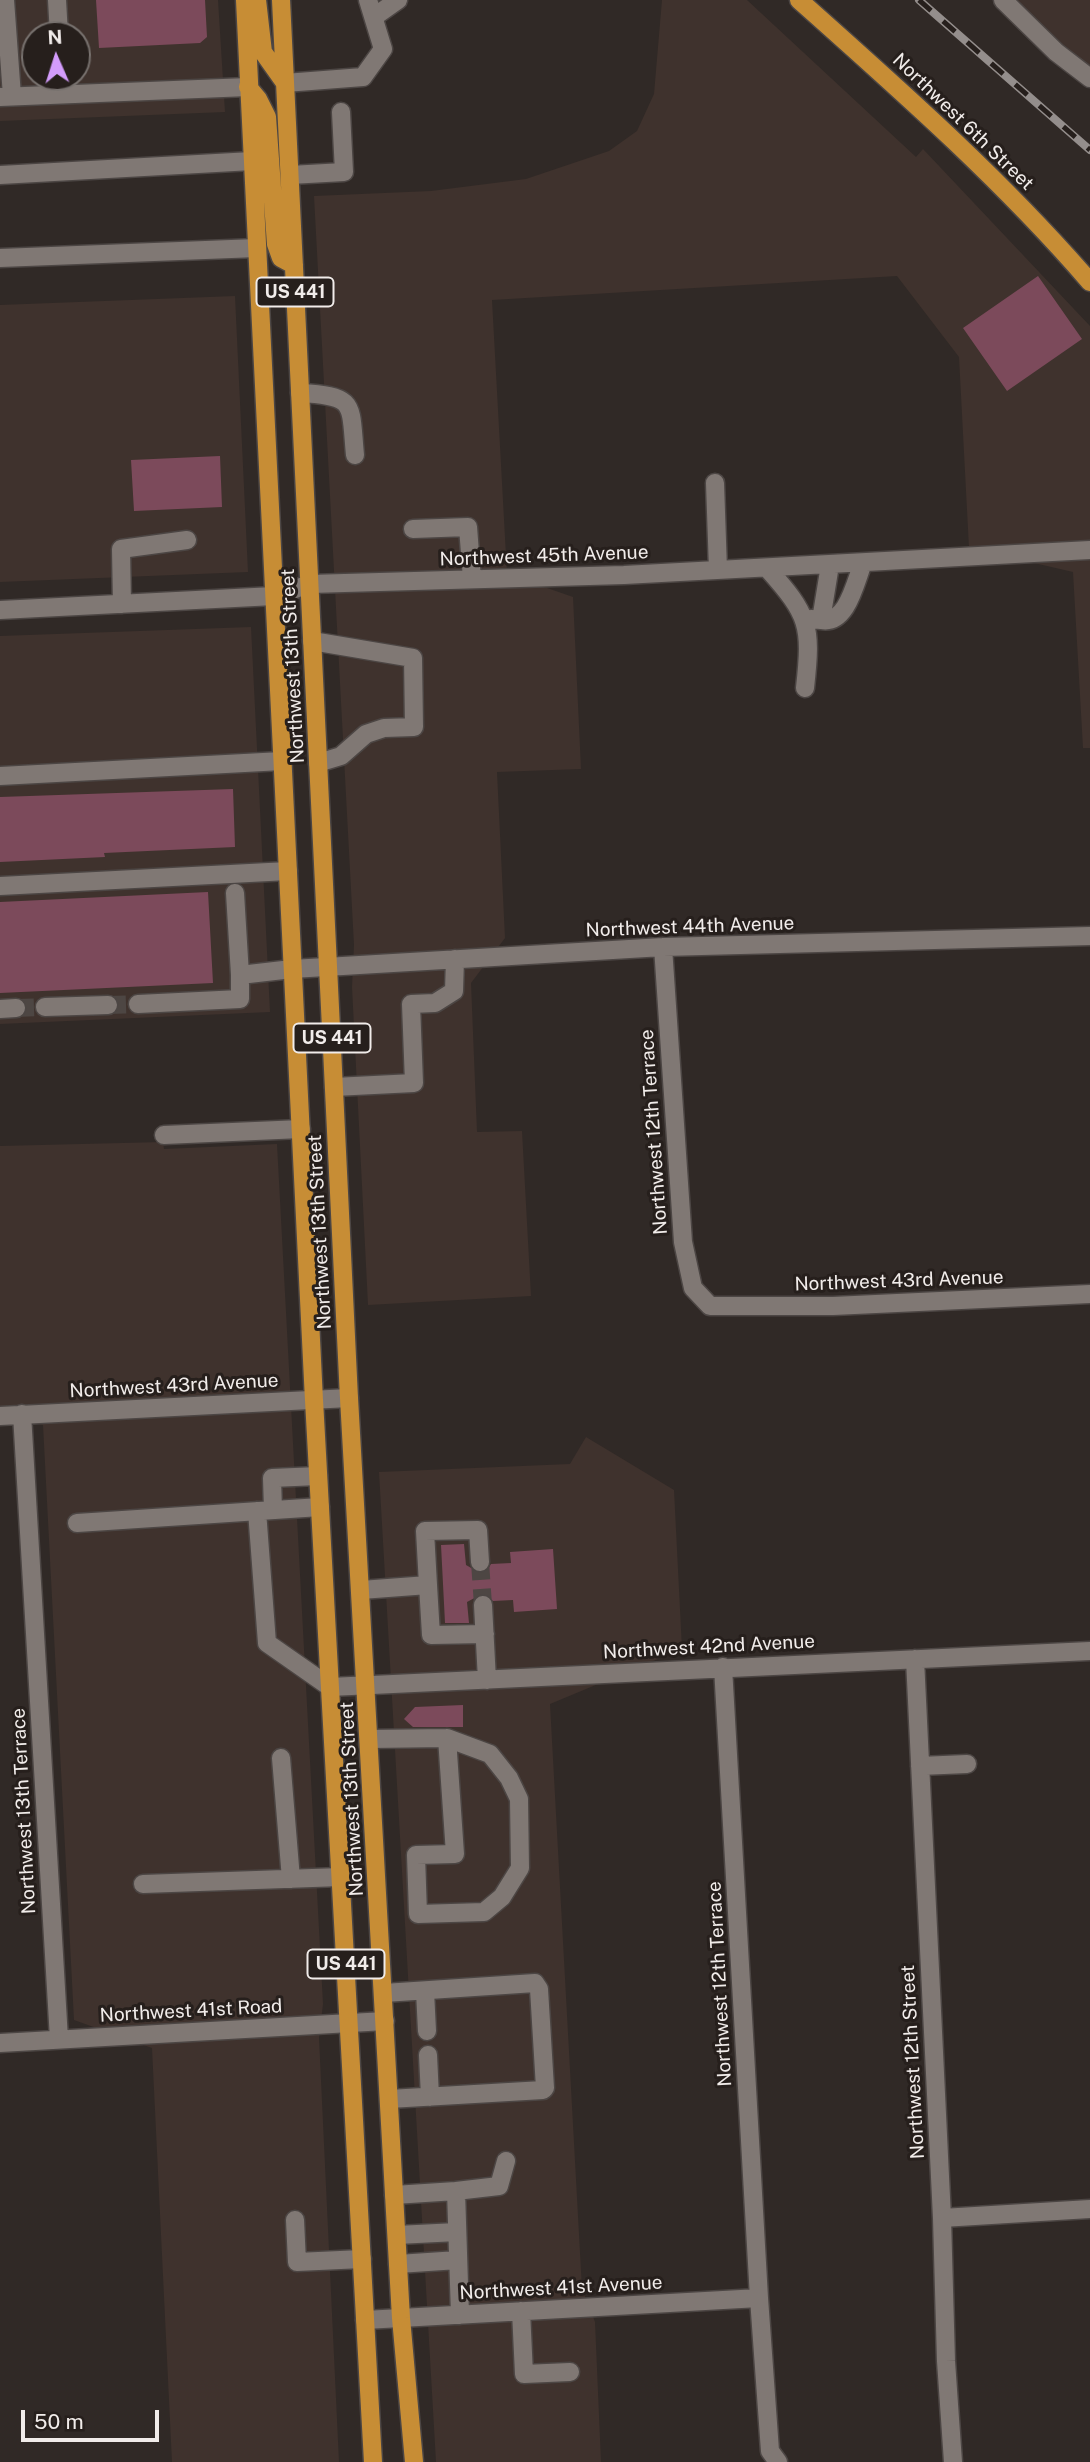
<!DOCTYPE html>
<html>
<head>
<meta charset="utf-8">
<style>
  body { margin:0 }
  #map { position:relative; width:1090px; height:2462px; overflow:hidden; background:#302926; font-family:"Public Sans",sans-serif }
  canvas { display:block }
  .north { position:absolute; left:21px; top:21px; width:70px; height:70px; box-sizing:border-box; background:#261f1c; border:2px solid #77716e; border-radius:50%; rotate:357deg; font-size:19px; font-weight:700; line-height:28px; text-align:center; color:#f1ecea }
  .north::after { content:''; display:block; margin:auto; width:24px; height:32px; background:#d39cfc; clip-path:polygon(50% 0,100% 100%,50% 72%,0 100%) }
  .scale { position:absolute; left:21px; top:2410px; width:138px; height:32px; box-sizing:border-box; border:4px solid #f1ecea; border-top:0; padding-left:9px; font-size:21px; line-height:24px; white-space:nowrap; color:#f1ecea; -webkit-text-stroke:5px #261f1c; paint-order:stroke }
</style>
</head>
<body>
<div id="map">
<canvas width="1090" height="2462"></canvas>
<div class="north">N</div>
<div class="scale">50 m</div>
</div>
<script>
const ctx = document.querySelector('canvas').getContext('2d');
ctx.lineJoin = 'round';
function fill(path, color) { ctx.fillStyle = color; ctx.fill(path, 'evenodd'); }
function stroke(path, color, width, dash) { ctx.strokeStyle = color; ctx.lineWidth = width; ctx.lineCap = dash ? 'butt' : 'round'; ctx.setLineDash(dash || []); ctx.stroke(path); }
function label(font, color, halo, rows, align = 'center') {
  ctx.font = font + ' "Public Sans",sans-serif'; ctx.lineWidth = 6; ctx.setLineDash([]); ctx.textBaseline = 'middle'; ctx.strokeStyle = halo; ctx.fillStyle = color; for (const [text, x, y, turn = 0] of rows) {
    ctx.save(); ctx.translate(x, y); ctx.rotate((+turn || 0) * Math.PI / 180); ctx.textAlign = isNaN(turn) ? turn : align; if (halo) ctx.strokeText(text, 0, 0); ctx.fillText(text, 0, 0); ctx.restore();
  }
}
fill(new Path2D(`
  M 0,0 L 218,0 L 225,112 L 0,121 ZM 35,35 L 77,35 L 77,77 L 35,77 Z
  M 662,0 L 747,0 L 916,157 L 923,149 L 1090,326 L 1090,748 L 1083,748 L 1073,572 L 969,548 L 959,357 L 897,276 L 492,300 L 507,574 L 573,597 L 581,769 L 497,772 L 505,938 L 471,983 L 477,1132 L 522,1131 L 531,1296 L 368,1305 L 352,987 L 354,945 L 314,196 L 431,191 L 526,179 L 609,151 L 637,131 L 654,94 Z
  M 994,0 L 1090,0 L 1090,85 Z
  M 235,296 L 248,572 L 0,582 L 0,305 Z
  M 251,627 L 270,1012 L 0,1024 L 0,636 Z
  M 163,1142 L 164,1149 L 277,1144 L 323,2004 L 319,2038 L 339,2462 L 172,2462 L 152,2048 L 74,2020 L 43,1425 L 0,1415 L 0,1146 Z
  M 586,1437 L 674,1490 L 682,1649 L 550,1704 L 582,2289 L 595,2322 L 601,2462 L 436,2462 L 379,1472 L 570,1464 Z`), '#3f322d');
fill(new Path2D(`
  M 96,0 L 205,0 L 207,37 L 200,43 L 99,48 Z
  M 1038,276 L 1082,339 L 1007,391 L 963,328 Z
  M 220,456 L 222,507 L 134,511 L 131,460 Z
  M 233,789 L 235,847 L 104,853 L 105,857 L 0,862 L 0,797 Z
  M 208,892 L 213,983 L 0,993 L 0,902 Z
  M 464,1544 L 466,1565 L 480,1573 L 487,1571 L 491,1564 L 511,1563 L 510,1552 L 553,1549 L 557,1609 L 514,1612 L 513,1600 L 493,1601 L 482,1594 L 467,1602 L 469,1623 L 445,1623 L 441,1545 Z
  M 463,1705 L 463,1727 L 413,1727 L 404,1719 L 415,1707 Z`), '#7c4a5b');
stroke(new Path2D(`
  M 108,1005 L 138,1004
  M 16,1008 L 45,1007
  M 480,1562 L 483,1605`), '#4d4643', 18, [18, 9]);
const minor = new Path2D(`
  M 5,0 L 12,96
  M 57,0 L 59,35
  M 1003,0 L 1056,52 L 1090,78
  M 374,17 L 398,0
  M 285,83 L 363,77 L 383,49 L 368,0
  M 0,97 L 248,87
  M 0,175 L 252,161
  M 290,175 L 344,172 L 341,112
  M 0,258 L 257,248
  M 300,393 C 357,396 350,403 355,455
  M 715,483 L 718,570
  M 413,529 L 468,527 L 472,579
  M 767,568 C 809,615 812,625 805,688
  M 122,604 L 121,549 L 187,540
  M 0,610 L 274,596 L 310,584 L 624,575 L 1090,550
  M 811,619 L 821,620 L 830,565
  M 821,620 C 847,625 855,583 863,563
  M 312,641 L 413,658 L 414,727 L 384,728 L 366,734 L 341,756 L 318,763
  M 0,776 L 282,761
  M 0,886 L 288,871
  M 235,893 L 240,975 L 292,969 L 663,947 L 1090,936
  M 663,947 L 683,1242 L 693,1288 L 710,1306 L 833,1306 L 1090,1294
  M 138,1004 L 240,999 L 240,975
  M 45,1007 L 108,1005
  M 0,1009 L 16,1008
  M 334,1087 L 414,1083 L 411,1004 L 435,1003 L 454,991 L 455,959
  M 164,1135 L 301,1129
  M 22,1414 L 59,2039
  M 0,1416 L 349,1398
  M 273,1510 L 272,1478 L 318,1476
  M 257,1511 L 267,1643 L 330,1687 L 1090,1651
  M 77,1523 L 320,1507
  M 428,1585 L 431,1635 L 485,1634
  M 361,1590 L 428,1585 L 425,1531 L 478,1530 L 480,1562
  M 483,1605 L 487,1680
  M 915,1659 L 942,2218 L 946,2361 L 953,2462
  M 723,1667 L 759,2298 L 770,2451 L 778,2462
  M 369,1739 L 447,1738 L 490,1754 L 509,1778 L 519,1799 L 520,1868 L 502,1897 L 484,1912 L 418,1914 L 416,1855 L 455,1854 L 447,1738
  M 281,1758 L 291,1879
  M 920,1766 L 967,1764
  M 143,1884 L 341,1877
  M 425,1991 L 427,2031
  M 384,1993 L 535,1983 L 539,1989 L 545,2088 L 543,2090 L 389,2099
  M 0,2043 L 385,2021
  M 428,2055 L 430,2097
  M 456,2191 L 499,2186 L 506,2161
  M 394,2195 L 456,2191 L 460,2315
  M 942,2218 L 1090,2209
  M 295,2220 L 297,2262 L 362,2259
  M 397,2235 L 457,2232
  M 398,2264 L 458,2260
  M 521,2311 L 524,2374 L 570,2372
  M 365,2320 L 759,2298`);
const major = new Path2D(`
  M 245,0 L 314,1400 L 373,2462
  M 257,0 L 263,52 L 285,83
  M 281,0 L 349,1398 L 401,2318 L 414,2462
  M 799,0 C 900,90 1001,179 1090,282
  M 248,87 L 258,99 L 267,117 L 276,244 L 281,258 L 294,265`);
stroke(minor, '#4c4644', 21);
stroke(major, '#4c4644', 21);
stroke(minor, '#807874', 18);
stroke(major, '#c78d35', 18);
const rail = new Path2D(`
  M 919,0 L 1090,150`);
stroke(rail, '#948e8c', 8);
stroke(rail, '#261f1c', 5, [16]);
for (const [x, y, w] of [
  [295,292,77],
  [332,1038,77],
  [346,1964,77]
]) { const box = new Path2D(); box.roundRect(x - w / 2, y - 14.5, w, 29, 5); ctx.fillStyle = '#261f1c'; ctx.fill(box); stroke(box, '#f1ecea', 2); }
label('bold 18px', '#f1ecea', null, [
  ["US 441",295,292],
  ["US 441",332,1038],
  ["US 441",346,1964]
]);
label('19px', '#f1ecea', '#261f1c', [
  ["Northwest 6th Street",963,122,44],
  ["Northwest 45th Avenue",544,556,-2],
  ["Northwest 13th Street",293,666,-93],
  ["Northwest 44th Avenue",690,927,-2],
  ["Northwest 12th Terrace",654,1132,-94],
  ["Northwest 13th Street",320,1232,-93],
  ["Northwest 43rd Avenue",899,1281,-2],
  ["Northwest 43rd Avenue",174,1386,-3],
  ["Northwest 42nd Avenue",709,1647,-3],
  ["Northwest 13th Street",352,1799,-93],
  ["Northwest 13th Terrace",24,1811,-93],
  ["Northwest 12th Terrace",720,1984,-93],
  ["Northwest 41st Road",191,2011,-3],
  ["Northwest 12th Street",913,2062,-93],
  ["Northwest 41st Avenue",561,2288,-3]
]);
</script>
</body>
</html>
